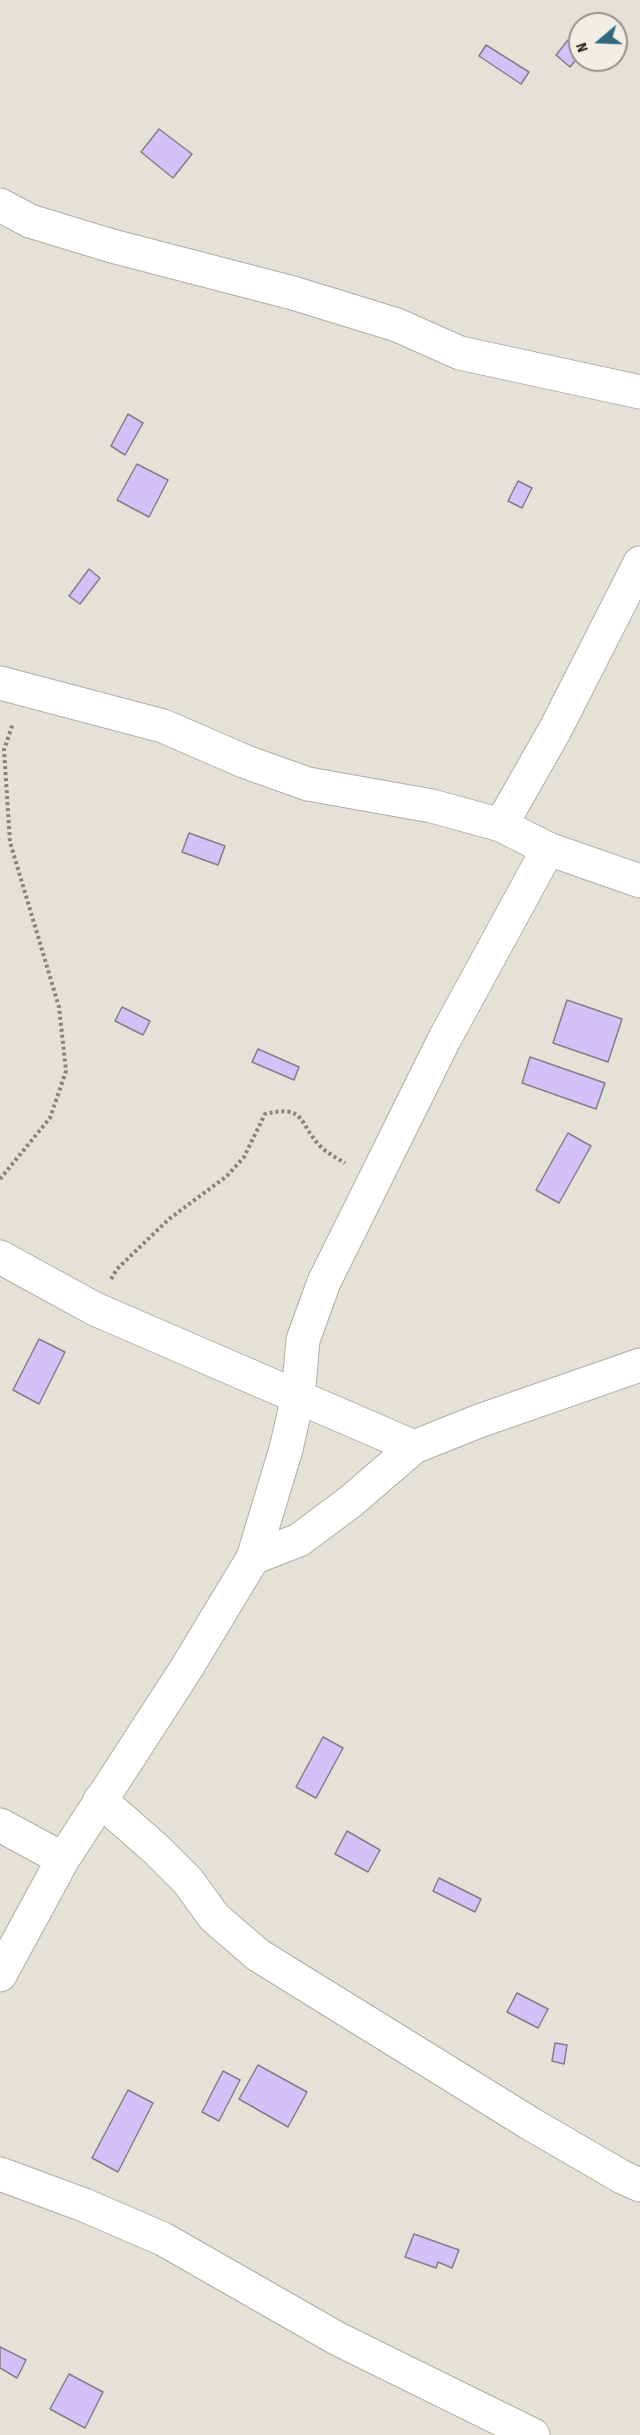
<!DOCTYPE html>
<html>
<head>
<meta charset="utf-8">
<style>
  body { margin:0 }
  #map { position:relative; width:640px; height:2435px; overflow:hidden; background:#e4e2d7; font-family:"Sofia Sans Condensed",sans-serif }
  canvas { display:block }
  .north { position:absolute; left:568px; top:12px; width:60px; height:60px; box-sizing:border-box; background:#f1efe4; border:2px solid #95948c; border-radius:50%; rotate:251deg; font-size:16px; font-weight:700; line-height:24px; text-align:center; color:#0c0c08 }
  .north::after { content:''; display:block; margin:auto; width:21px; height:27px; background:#336883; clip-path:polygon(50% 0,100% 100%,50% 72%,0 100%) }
</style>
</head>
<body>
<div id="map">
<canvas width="640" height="2435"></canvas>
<div class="north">N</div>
</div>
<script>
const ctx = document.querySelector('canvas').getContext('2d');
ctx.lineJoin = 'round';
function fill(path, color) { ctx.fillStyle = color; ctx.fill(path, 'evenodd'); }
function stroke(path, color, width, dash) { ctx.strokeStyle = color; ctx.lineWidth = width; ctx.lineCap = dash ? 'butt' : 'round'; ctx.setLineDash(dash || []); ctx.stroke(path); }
const building = new Path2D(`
  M 568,40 L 580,49 L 580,55 L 570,67 L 556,55 Z
  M 486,45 L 529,72 L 521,84 L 479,56 Z
  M 159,129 L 192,154 L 173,178 L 141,152 Z
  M 128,414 L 143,423 L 125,455 L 111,446 Z
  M 137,464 L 168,480 L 149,517 L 117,500 Z
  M 518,481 L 532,488 L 522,508 L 508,501 Z
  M 89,569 L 100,578 L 80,604 L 69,596 Z
  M 189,833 L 225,846 L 218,865 L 182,852 Z
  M 567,1000 L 622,1019 L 608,1062 L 553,1043 Z
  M 122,1007 L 150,1021 L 143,1035 L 115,1021 Z
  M 258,1049 L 299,1067 L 294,1080 L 252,1062 Z
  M 530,1057 L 605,1083 L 596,1109 L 522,1083 Z
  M 568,1133 L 591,1146 L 559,1203 L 536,1190 Z
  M 39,1339 L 65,1352 L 39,1404 L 13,1390 Z
  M 323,1737 L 343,1748 L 316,1798 L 296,1787 Z
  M 347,1831 L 380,1850 L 368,1872 L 335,1854 Z
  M 439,1878 L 481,1899 L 475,1912 L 433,1891 Z
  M 517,1993 L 548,2009 L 538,2028 L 507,2012 Z
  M 555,2043 L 567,2045 L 564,2064 L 552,2061 Z
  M 258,2065 L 307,2092 L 288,2127 L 239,2099 Z
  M 223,2071 L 240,2080 L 219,2121 L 202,2112 Z
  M 128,2090 L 153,2103 L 118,2172 L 92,2158 Z
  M 414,2234 L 459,2250 L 452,2268 L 438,2262 L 436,2268 L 405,2257 Z
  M 0,2347 L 26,2360 L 17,2378 L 0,2368 Z
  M 69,2374 L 103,2392 L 85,2428 L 50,2409 Z`);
fill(building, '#d4c1f7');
stroke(building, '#827f89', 1.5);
const minor = new Path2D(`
  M 0,205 L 30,221 L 112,246 L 293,293 L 397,325 L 460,353 L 640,392
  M 0,683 L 163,726 L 246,762 L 308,784 L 432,806 L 501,825 L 548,849 L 640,881
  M 501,825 L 555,730 L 640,563
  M 0,1257 L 95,1309 L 414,1447
  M 253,1558 L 299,1540 L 350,1502 L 414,1447 L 479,1421 L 640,1365
  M 100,1800 L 157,1850 L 188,1881 L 214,1917 L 258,1955 L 531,2124 L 622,2177 L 640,2185
  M 0,1825 L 63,1859
  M 0,1975 L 63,1859 L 186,1669 L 253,1558 L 286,1449 L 298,1397 L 303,1340 L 324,1282 L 445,1038 L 548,849
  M 0,2174 L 84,2205 L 163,2239 L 338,2339 L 533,2435`);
stroke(minor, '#b0aea4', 35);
stroke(new Path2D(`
  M 0,1179 L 50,1118 L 66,1071 L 59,1007 L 10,842 L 4,750 L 13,723
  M 111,1279 L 117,1269 L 169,1219 L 227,1176 L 244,1157 L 265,1114 C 307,1104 298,1124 321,1147 C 327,1153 337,1158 345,1163`), '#86857d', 4, [3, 3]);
stroke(minor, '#fff', 33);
</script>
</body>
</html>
